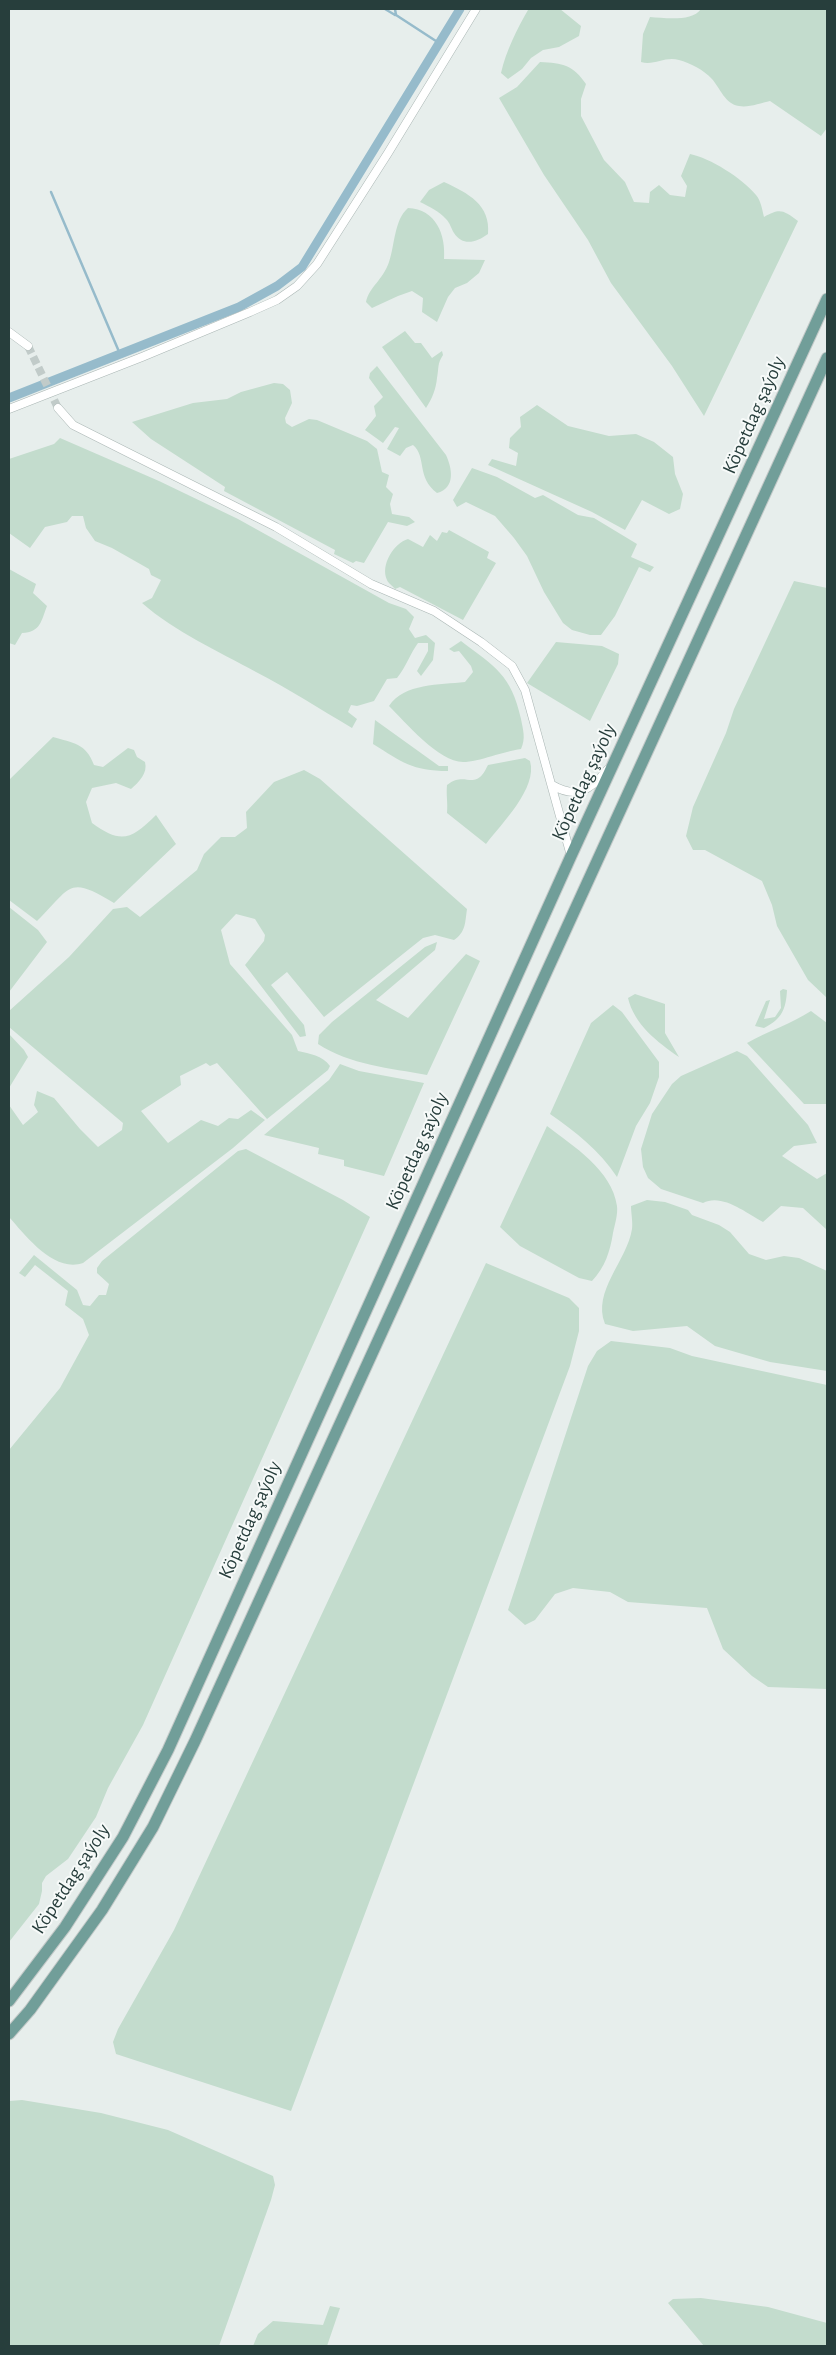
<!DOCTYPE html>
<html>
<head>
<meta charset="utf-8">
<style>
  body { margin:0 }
  #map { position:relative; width:836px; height:2355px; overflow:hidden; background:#e7eeec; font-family:"Alegreya Sans",sans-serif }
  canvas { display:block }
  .frame { position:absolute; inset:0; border:10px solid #273e3c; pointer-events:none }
</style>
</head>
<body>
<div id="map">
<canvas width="836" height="2355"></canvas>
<div class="frame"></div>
</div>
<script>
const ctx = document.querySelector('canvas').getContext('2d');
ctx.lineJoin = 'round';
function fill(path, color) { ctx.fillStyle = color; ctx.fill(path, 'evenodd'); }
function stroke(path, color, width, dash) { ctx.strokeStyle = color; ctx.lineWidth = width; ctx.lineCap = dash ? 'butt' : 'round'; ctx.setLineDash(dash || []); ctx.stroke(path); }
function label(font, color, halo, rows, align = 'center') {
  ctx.font = font + ' "Alegreya Sans",sans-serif'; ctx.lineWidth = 4; ctx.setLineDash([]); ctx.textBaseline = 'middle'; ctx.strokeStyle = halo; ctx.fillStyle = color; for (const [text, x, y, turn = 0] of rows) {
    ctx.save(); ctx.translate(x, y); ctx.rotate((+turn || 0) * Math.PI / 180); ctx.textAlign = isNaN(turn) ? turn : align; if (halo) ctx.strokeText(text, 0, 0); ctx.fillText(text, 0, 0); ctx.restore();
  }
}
fill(new Path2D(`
  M 532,9 L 560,9 L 581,26 L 579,36 L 559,47 L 543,50 L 531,58 L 522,69 L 508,79 L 501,73 C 506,51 517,29 528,10 Z
  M 701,9 L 827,9 L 827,128 L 821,136 L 770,101 C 761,103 748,108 739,106 C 725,104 720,88 712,79 C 704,70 690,63 679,60 C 665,56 654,66 641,62 L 643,34 L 650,17 C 665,18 692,22 701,9 Z
  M 540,62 C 563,63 573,65 586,84 L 581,99 L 581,116 L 604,160 L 625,182 L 634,202 L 649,203 L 650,192 L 659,185 L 670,195 L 685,197 L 687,186 L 681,176 L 690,154 C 710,158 742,178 756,195 C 761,201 762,209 764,217 C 780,208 783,210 798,221 L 704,416 L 672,366 L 611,283 L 588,240 L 544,175 L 499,98 L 517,87 Z
  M 444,182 C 468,193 491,205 488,234 C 477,242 463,247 454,233 C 451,228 450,223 446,219 C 439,211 430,207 420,202 L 429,190 Z
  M 408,208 C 436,209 446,235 444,259 L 485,260 L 479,273 L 467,283 L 455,288 L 448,297 L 437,322 L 422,312 L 423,298 L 412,291 L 398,296 L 372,308 L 366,302 C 369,287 383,280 389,262 C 395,245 394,220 408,208 Z
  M 405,331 L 415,343 L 421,343 L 432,358 L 442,351 L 443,355 C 437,364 439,368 437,378 C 436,389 432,399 426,408 L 382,347 Z
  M 377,366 L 446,455 C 452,468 456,488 437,493 C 416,477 427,457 413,445 L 406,448 L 400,456 L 387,449 L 399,428 L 395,427 L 383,443 L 365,430 L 376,416 L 374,406 L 383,397 L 369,378 L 370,373 Z
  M 274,383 L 283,384 L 290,390 L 292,403 L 285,418 L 286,423 L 292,427 L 309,419 L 317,420 L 367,441 L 377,449 L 382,472 L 389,475 L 386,487 L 393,494 L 390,504 L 392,514 L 409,517 L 415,522 L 407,526 L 388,522 L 364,563 L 356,561 L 353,563 L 334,554 L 335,550 L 224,491 L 225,487 L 151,439 L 132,422 L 193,403 L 227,399 L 241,392 Z
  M 537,405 L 568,426 L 609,436 L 636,434 L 654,442 L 673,457 L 675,474 L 683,494 L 680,509 L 669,514 L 642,500 L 625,530 L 592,512 L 488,465 L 492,459 L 516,466 L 518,453 L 509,448 L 510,438 L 521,427 L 520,417 Z
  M 60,438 L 159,481 L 238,519 L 389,603 L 406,609 L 414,617 L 409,629 L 415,638 L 426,635 L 435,643 L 433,660 L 421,676 L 417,671 L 428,651 L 428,643 L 418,643 C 410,654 406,667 397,678 L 387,679 L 374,701 L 357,706 L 351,705 L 348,712 L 357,719 L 352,728 C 320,709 289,689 256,672 C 218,651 175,632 142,603 L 152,598 L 161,580 L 151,575 L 149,569 L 112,548 L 95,541 L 86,528 L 83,516 L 72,516 L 67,522 L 45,527 L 30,548 L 9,533 L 9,459 L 54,444 Z
  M 472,468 L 497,477 L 535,498 L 543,495 L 578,515 L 594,518 L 637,544 L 631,557 L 654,567 L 650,572 L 639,567 L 615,616 L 601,635 L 590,635 L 572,630 L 563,623 L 544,592 L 527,556 L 514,538 L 495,516 L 466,502 L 457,507 L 453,500 Z
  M 449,530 L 489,552 L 487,558 L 496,563 L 463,620 L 400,587 L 395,589 C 393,586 388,583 387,580 C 380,565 394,543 408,539 L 423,547 L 430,535 L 437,541 L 442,532 L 447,533 Z
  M 9,569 L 36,584 L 33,593 L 47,606 C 41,621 41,632 22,633 L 15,645 L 9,643 Z
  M 794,581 L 827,588 L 827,998 L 808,980 L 777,926 L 772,905 L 762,881 L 705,850 L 693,850 L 686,836 L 693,807 L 726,733 L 734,709 Z
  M 461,641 C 495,667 511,674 521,719 C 523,730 526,738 521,749 C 504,751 479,762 463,762 C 439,762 405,722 389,706 C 404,683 440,685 465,682 L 473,672 L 471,666 L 459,651 L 454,652 L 449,649 Z
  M 556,642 L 602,646 L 619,654 L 618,664 L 590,721 L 527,683 Z
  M 375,720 L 439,766 L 448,766 L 448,771 C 412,771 402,762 373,744 Z
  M 53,737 C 73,743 86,743 94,765 L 103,767 L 128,748 L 134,750 L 137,757 L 145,762 C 148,773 139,782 131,789 L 116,783 L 92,788 L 86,802 L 92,823 C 121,844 131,840 156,815 L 176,844 L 114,903 C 68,875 72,886 37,921 L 9,900 L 9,780 Z
  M 525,758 L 530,761 C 538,788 501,824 486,844 L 447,813 C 448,803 446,795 447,785 C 464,772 471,787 482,775 C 485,772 486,768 488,765 Z
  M 304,770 L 320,779 L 467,909 C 465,922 466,932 454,940 L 435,935 L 423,938 L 324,1017 L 287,972 L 271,985 L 304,1025 L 306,1036 L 300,1037 L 245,965 L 264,941 L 265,935 L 255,919 L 236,914 L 221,930 L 230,964 L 292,1035 L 298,1051 C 310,1054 322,1055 330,1066 L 328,1070 L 267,1119 L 217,1063 L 210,1066 L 206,1063 L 180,1076 L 181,1085 L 141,1111 L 168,1143 L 201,1120 L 218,1126 L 229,1118 L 238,1119 L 251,1110 L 265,1120 L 233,1148 L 83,1263 C 54,1273 26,1236 9,1217 L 9,1105 L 23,1125 L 38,1112 L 34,1105 L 37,1091 L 54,1098 L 80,1129 L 98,1147 L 122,1130 L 123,1123 L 9,1027 L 9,1011 L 69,957 L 113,909 L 127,907 L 140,917 L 197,870 L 204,854 L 221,837 L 235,837 L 247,828 L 246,812 L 274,782 Z
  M 9,907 L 38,930 L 47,942 L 9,992 Z
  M 437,942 L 435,950 L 376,1000 L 408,1018 L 466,954 L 480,961 L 427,1075 C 390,1068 350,1065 318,1044 L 319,1035 L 332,1022 L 425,947 Z
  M 783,989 L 787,990 C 786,1009 782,1019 764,1028 L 755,1026 L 766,1001 L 770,1000 L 764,1019 L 775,1017 L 781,1008 L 780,991 Z
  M 635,994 L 665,1004 L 665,1033 L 679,1057 C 657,1042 634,1024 628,998 Z
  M 613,1005 L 622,1012 L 659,1062 L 659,1077 L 650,1103 L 636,1126 L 617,1177 C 599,1150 576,1132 550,1114 L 591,1023 Z
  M 811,1011 L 827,1023 L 827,1104 L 804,1104 L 747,1043 C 768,1031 791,1024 811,1011 Z
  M 9,1034 L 24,1050 L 28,1057 L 9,1088 Z
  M 737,1051 L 747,1056 L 808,1125 L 817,1143 L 794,1146 L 782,1156 L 817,1179 L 827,1173 L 827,1230 L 803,1208 L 781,1206 L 763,1222 C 746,1213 722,1193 703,1203 L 661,1189 L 648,1178 L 643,1167 L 641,1149 L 652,1114 L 672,1084 L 681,1076 Z
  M 340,1064 L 359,1071 L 424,1083 L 384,1176 L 344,1166 L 344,1160 L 318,1154 L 319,1148 L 264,1135 L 329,1080 Z
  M 547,1126 C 573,1146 612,1170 617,1206 C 618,1214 615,1224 613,1233 C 610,1252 605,1267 592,1281 L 579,1278 L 520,1246 L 500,1227 Z
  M 246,1149 L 343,1200 L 370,1217 L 143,1725 L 108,1788 L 96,1817 L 68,1859 L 46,1876 L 42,1883 L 42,1891 L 39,1904 L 9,1942 L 9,1450 L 60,1388 L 89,1335 L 83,1319 L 65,1305 L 68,1291 L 35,1265 L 25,1277 L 19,1273 L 34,1255 L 77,1290 L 83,1305 L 90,1306 L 99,1295 L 106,1295 L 109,1284 L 97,1273 L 97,1268 L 102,1261 L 238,1151 Z
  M 647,1200 L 665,1202 L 688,1210 L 692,1215 L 719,1225 L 730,1232 L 749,1254 L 766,1260 L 784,1256 L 799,1258 L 827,1271 L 827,1371 L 770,1362 L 715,1346 L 687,1326 L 633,1331 L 605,1324 C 592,1291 627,1261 632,1229 C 633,1222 631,1213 631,1206 Z
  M 486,1263 L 569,1298 L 579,1308 L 579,1331 L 570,1366 L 291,2111 L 116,2054 L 113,2042 L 118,2029 L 174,1930 Z
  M 611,1341 L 670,1348 L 692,1356 L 827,1385 L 827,1689 L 768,1687 L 752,1676 L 723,1649 L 707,1608 L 628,1602 L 610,1592 L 573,1588 L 555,1594 L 535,1620 L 525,1625 L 508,1610 L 588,1366 L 597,1351 Z
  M 22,2100 L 101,2113 L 168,2130 L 273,2176 L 275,2185 L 271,2200 L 219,2346 L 9,2346 L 9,2101 Z
  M 701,2298 L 768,2307 L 827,2323 L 827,2346 L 704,2346 L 668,2303 L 673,2299 Z
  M 330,2306 L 340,2308 L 327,2346 L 253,2346 L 258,2334 L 273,2321 L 323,2325 Z`), '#c3dccd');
stroke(new Path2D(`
  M 385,9 L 395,15
  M 395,9 L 396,15 L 439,43
  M 51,192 L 120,354`), '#96bbcb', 2.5);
stroke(new Path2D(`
  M 9,398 L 239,307 L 277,286 L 302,267 L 460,9`), '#96bbcb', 9);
stroke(new Path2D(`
  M 28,346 L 58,408`), '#c1cbc9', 8, [8, 4]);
const street = new Path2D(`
  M 9,332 L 28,346
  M 58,408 L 73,425 L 276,527 L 371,584 L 434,611 L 481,642 L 512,666 L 525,690 L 571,856
  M 9,409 L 142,357 L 250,312 L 277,300 L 297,286 L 317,264 L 388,153 L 476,9
  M 552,785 C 576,799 590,791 607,770`);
const primary = new Path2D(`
  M 9,2001 L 65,1927 L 123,1837 L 168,1750 L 571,856 L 827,299
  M 9,2034 L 30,2010 L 102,1910 L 153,1827 L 195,1741 L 827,358`);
stroke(street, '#aab6b4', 9);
stroke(primary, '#c3c9c8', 13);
stroke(street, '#fff', 8);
stroke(primary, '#719e99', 11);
label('20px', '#273e3c', '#f7faf9', [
  ["Köpetdag şaýoly",754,415,-66],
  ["Köpetdag şaýoly",584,782,-65],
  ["Köpetdag şaýoly",417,1151,-66],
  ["Köpetdag şaýoly",250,1520,-66],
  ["Köpetdag şaýoly",71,1879,-57]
]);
</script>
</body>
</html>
